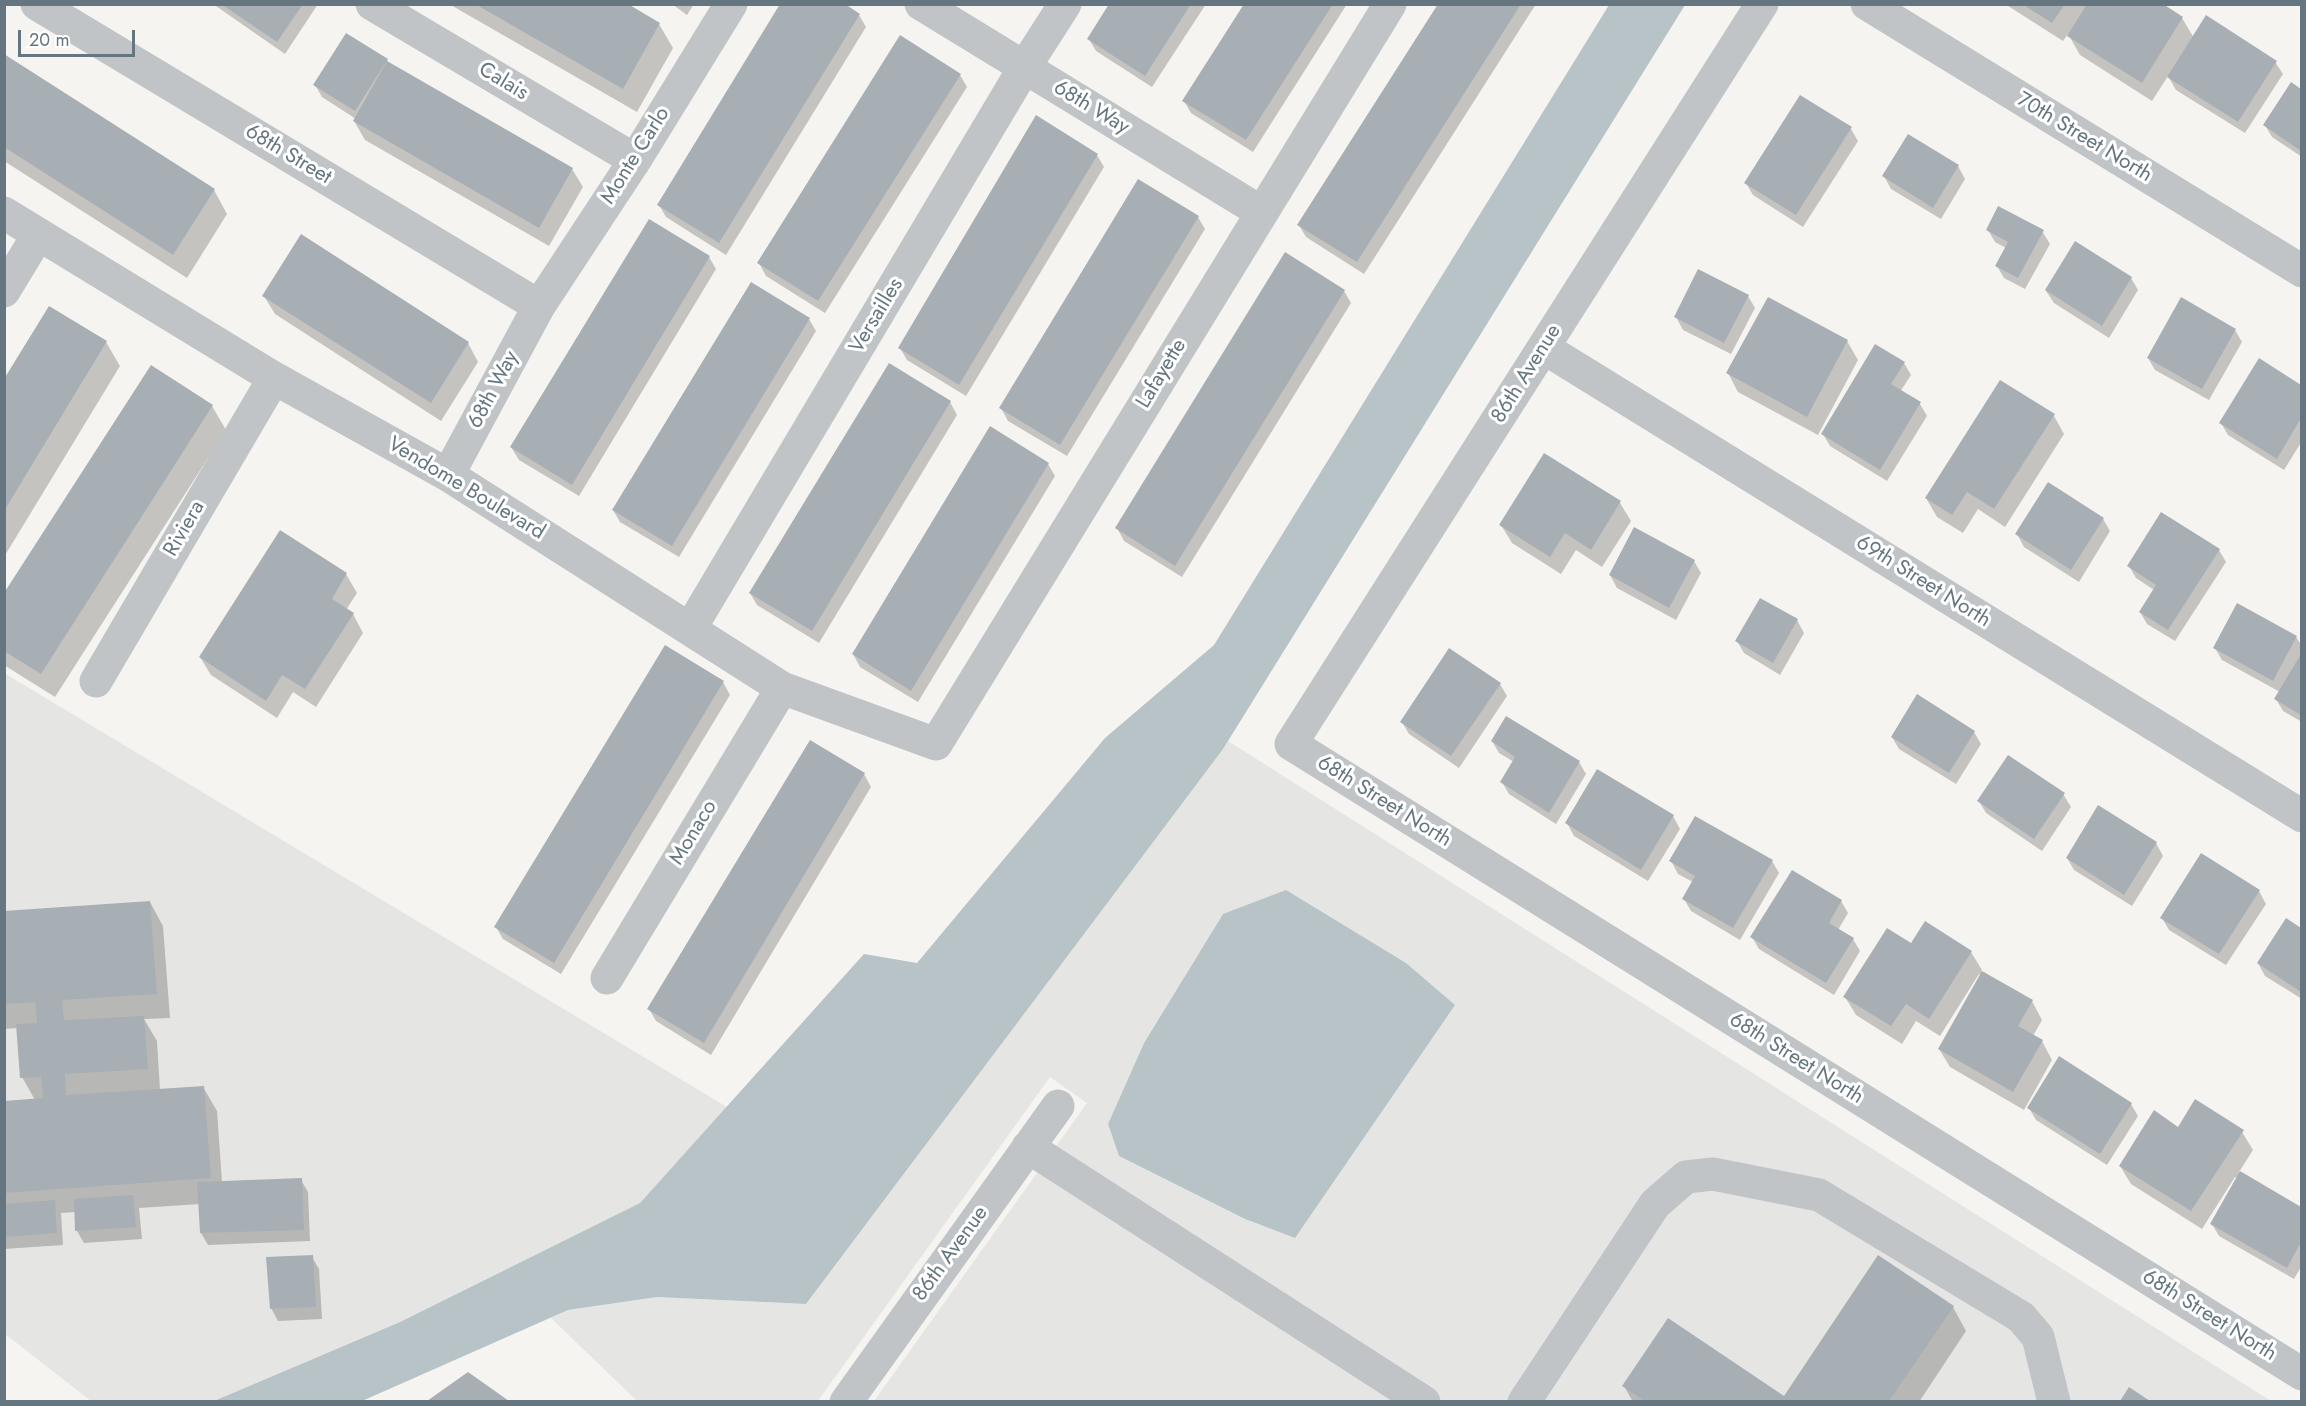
<!DOCTYPE html>
<html>
<head>
<meta charset="utf-8">
<style>
  body { margin:0 }
  #map { position:relative; width:2306px; height:1406px; overflow:hidden; background:#f5f4f1; font-family:Jost,sans-serif }
  canvas { display:block }
  .frame { position:absolute; inset:0; border:6px solid #657680; pointer-events:none }
  .scale { position:absolute; left:18px; top:30px; width:117px; height:27px; box-sizing:border-box; border:3px solid #657680; border-top:0; padding-left:8px; font-size:18px; line-height:21px; white-space:nowrap; color:#657680; -webkit-text-stroke:4px #fff; paint-order:stroke }
</style>
</head>
<body>
<div id="map">
<canvas width="2306" height="1406"></canvas>
<div class="frame"></div>
<div class="scale">20 m</div>
</div>
<script>
const ctx = document.querySelector('canvas').getContext('2d');
ctx.lineJoin = 'round';
function fill(path, color) { ctx.fillStyle = color; ctx.fill(path, 'evenodd'); }
function stroke(path, color, width, dash) { ctx.strokeStyle = color; ctx.lineWidth = width; ctx.lineCap = dash ? 'butt' : 'round'; ctx.setLineDash(dash || []); ctx.stroke(path); }
function label(font, color, halo, rows, align = 'center') {
  ctx.font = font + ' Jost,sans-serif'; ctx.lineWidth = 6; ctx.setLineDash([]); ctx.textBaseline = 'middle'; ctx.strokeStyle = halo; ctx.fillStyle = color; for (const [text, x, y, turn = 0] of rows) {
    ctx.save(); ctx.translate(x, y); ctx.rotate((+turn || 0) * Math.PI / 180); ctx.textAlign = isNaN(turn) ? turn : align; if (halo) ctx.strokeText(text, 0, 0); ctx.fillText(text, 0, 0); ctx.restore();
  }
}
fill(new Path2D(`
  M 4,673 L 727,1107 L 640,1203 L 400,1322 L 214,1401 L 91,1401 L 5,1334 Z
  M 1228,741 L 2271,1401 L 874,1401 L 1087,1103 L 1050,1077 L 818,1401 L 637,1401 L 551,1318 L 568,1310 L 657,1297 L 806,1304 ZM 1223,914 L 1295,1238 L 1245,1219 L 1119,1156 L 1108,1124 L 1144,1043 Z`), '#e5e6e4');
fill(new Path2D(`
  M 1609,5 L 1685,5 L 1223,749 L 806,1304 L 657,1297 L 568,1310 L 362,1401 L 214,1401 L 400,1322 L 640,1203 L 864,954 L 917,963 L 1105,738 L 1214,645 Z
  M 1286,890 L 1406,963 L 1455,1005 L 1295,1238 L 1245,1219 L 1119,1156 L 1108,1124 L 1144,1043 L 1223,914 Z`), '#b7c3c6');
fill(new Path2D(`
  M 213,4 L 318,4 L 285,54 Z
  M 449,4 L 625,4 L 659,24 L 673,48 L 637,112 Z
  M 672,4 L 694,4 L 687,15 Z
  M 1111,4 L 1206,4 L 1152,87 L 1096,51 L 1089,39 Z
  M 1245,4 L 1347,4 L 1253,152 L 1191,113 L 1184,101 Z
  M 1440,4 L 1536,4 L 1364,274 L 1306,237 L 1299,225 Z
  M 2005,4 L 2160,4 L 2182,18 L 2194,38 L 2275,62 L 2283,74 L 2245,133 L 2176,90 L 2168,76 L 2152,101 L 2080,55 L 2068,34 L 2063,41 Z
  M 859,15 L 866,27 L 726,255 L 666,217 L 659,205 Z
  M 4,56 L 214,190 L 227,214 L 187,278 L 4,161 Z
  M 387,60 L 389,64 L 572,169 L 583,187 L 549,246 L 365,140 L 354,121 L 356,119 L 322,97 L 315,85 Z
  M 960,75 L 967,87 L 825,313 L 766,276 L 759,263 Z
  M 2292,84 L 2302,91 L 2302,157 L 2272,137 L 2265,125 Z
  M 1851,129 L 1858,141 L 1803,227 L 1753,195 L 1746,183 Z
  M 1097,155 L 1104,167 L 966,396 L 907,360 L 900,348 Z
  M 1958,166 L 1965,179 L 1941,219 L 1891,189 L 1884,176 Z
  M 1198,217 L 1205,229 L 1067,456 L 1008,421 L 1001,408 Z
  M 1988,230 L 2042,231 L 2050,244 L 2025,289 L 2004,278 L 1997,266 L 2006,248 L 1995,242 Z
  M 709,257 L 716,269 L 579,496 L 519,460 L 511,447 Z
  M 2131,278 L 2138,290 L 2109,338 L 2054,303 L 2046,291 Z
  M 1344,291 L 1351,303 L 1182,577 L 1124,541 L 1117,528 Z
  M 264,296 L 468,343 L 478,362 L 441,421 L 275,314 Z
  M 1748,296 L 1755,308 L 1731,354 L 1683,330 L 1676,317 Z
  M 1768,299 L 1847,341 L 1858,360 L 1818,435 L 1738,392 L 1728,373 Z
  M 809,319 L 816,331 L 679,557 L 620,522 L 613,510 Z
  M 2235,330 L 2242,342 L 2209,400 L 2155,370 L 2148,358 Z
  M 106,342 L 120,366 L 4,557 L 4,382 Z
  M 2259,360 L 2302,386 L 2302,441 L 2284,470 L 2228,435 L 2221,423 Z
  M 1904,363 L 1911,375 L 1900,392 L 1920,404 L 1927,416 L 1887,481 L 1830,446 L 1823,434 Z
  M 950,402 L 957,415 L 819,643 L 757,605 L 750,593 Z
  M 212,406 L 226,430 L 55,697 L 4,665 L 4,596 Z
  M 2054,416 L 2064,434 L 2005,527 L 1978,509 L 1963,533 L 1937,517 L 1926,498 Z
  M 1545,455 L 1620,503 L 1631,521 L 1602,567 L 1576,550 L 1561,574 L 1512,543 L 1501,525 Z
  M 1048,464 L 1055,476 L 918,702 L 860,667 L 853,654 Z
  M 2103,519 L 2110,531 L 2079,582 L 2024,547 L 2017,534 Z
  M 280,532 L 346,574 L 357,593 L 346,610 L 353,614 L 363,633 L 316,707 L 293,692 L 277,718 L 211,675 L 200,657 Z
  M 2219,550 L 2226,562 L 2175,641 L 2147,624 L 2140,612 L 2154,590 L 2136,578 L 2129,566 Z
  M 1694,561 L 1701,573 L 1676,620 L 1617,588 L 1610,575 Z
  M 1797,620 L 1804,633 L 1780,675 L 1744,653 L 1737,641 Z
  M 2296,637 L 2302,646 L 2302,722 L 2283,711 L 2276,699 L 2280,692 L 2222,660 L 2215,648 Z
  M 723,682 L 730,695 L 561,974 L 503,939 L 496,927 Z
  M 1500,684 L 1507,696 L 1459,768 L 1409,734 L 1402,722 Z
  M 1974,732 L 1981,744 L 1956,784 L 1899,749 L 1892,737 Z
  M 1492,741 L 1579,762 L 1586,774 L 1556,824 L 1509,794 L 1502,782 L 1514,762 L 1499,753 Z
  M 810,742 L 864,774 L 871,787 L 711,1055 L 656,1021 L 649,1009 Z
  M 2063,794 L 2071,807 L 2042,851 L 1986,813 L 1979,801 Z
  M 1673,816 L 1680,829 L 1648,881 L 1574,836 L 1567,823 Z
  M 2156,843 L 2163,856 L 2132,906 L 2074,870 L 2067,858 Z
  M 1671,861 L 1772,861 L 1779,873 L 1740,940 L 1691,911 L 1684,899 L 1693,882 L 1678,874 Z
  M 2259,891 L 2266,904 L 2226,965 L 2169,930 L 2162,918 Z
  M 1841,901 L 1848,913 L 1838,930 L 1853,939 L 1860,951 L 1834,995 L 1759,949 L 1752,937 Z
  M 150,902 L 163,926 L 170,1018 L 144,1019 L 157,1041 L 160,1090 L 203,1087 L 217,1111 L 222,1182 L 301,1180 L 308,1192 L 310,1241 L 208,1245 L 201,1233 L 200,1204 L 139,1208 L 142,1239 L 84,1243 L 77,1231 L 76,1212 L 61,1213 L 63,1245 L 4,1249 L 4,1102 L 35,1100 L 22,1077 L 18,1028 L 4,1029 L 4,913 Z
  M 2286,920 L 2302,930 L 2302,999 L 2265,976 L 2258,963 Z
  M 1911,945 L 1971,952 L 1982,970 L 1981,972 L 2032,1001 L 2042,1020 L 2033,1036 L 2042,1041 L 2052,1060 L 2024,1110 L 1950,1067 L 1939,1049 L 1981,976 L 1979,974 L 1940,1036 L 1916,1021 L 1902,1044 L 1856,1015 L 1845,997 Z
  M 2131,1104 L 2138,1116 L 2107,1165 L 2036,1120 L 2029,1108 Z
  M 2179,1129 L 2242,1132 L 2253,1150 L 2239,1172 L 2302,1208 L 2302,1265 L 2294,1279 L 2219,1236 L 2212,1224 L 2238,1179 L 2235,1177 L 2202,1229 L 2131,1184 L 2120,1166 Z
  M 312,1257 L 319,1269 L 322,1319 L 278,1321 L 271,1308 Z
  M 1953,1307 L 1966,1331 L 1919,1402 L 1633,1402 L 1624,1386 L 1784,1398 Z
  M 468,1374 L 507,1402 L 430,1402 Z`), '#0003');
fill(new Path2D(`
  M 221,4 L 303,4 L 277,42 Z
  M 475,4 L 628,4 L 660,23 L 623,89 Z
  M 780,4 L 845,4 L 860,14 L 719,243 L 657,205 Z
  M 1109,4 L 1191,4 L 1145,76 L 1087,39 Z
  M 1244,4 L 1333,4 L 1246,140 L 1182,101 Z
  M 1438,4 L 1521,4 L 1357,262 L 1297,225 Z
  M 2022,4 L 2065,4 L 2052,23 Z
  M 2087,4 L 2163,4 L 2183,17 L 2142,83 L 2067,36 Z
  M 2206,15 L 2277,61 L 2238,122 L 2167,77 Z
  M 346,33 L 388,59 L 355,111 L 313,85 Z
  M 900,35 L 961,74 L 818,301 L 757,263 Z
  M 4,54 L 215,189 L 173,255 L 4,147 Z
  M 387,61 L 573,168 L 539,228 L 353,121 Z
  M 2291,82 L 2301,89 L 2301,151 L 2263,125 Z
  M 1800,95 L 1852,127 L 1796,215 L 1744,183 Z
  M 1036,115 L 1098,154 L 959,385 L 898,348 Z
  M 1908,134 L 1959,165 L 1933,208 L 1882,176 Z
  M 1138,179 L 1199,216 L 1060,445 L 999,408 Z
  M 1998,206 L 2044,230 L 2018,278 L 1995,266 L 2008,242 L 1986,230 Z
  M 649,219 L 710,256 L 572,485 L 510,447 Z
  M 301,234 L 469,342 L 431,403 L 262,296 Z
  M 2075,241 L 2132,277 L 2102,326 L 2045,290 Z
  M 1285,252 L 1345,290 L 1175,566 L 1115,528 Z
  M 1698,269 L 1749,295 L 1724,343 L 1674,317 Z
  M 751,282 L 810,318 L 672,546 L 612,510 Z
  M 1768,297 L 1848,340 L 1807,417 L 1726,373 Z
  M 2181,297 L 2236,329 L 2202,389 L 2147,358 Z
  M 49,306 L 107,341 L 4,511 L 4,379 Z
  M 1875,344 L 1905,362 L 1891,384 L 1921,402 L 1880,470 L 1821,434 Z
  M 2259,358 L 2301,385 L 2301,418 L 2277,459 L 2219,423 Z
  M 889,363 L 951,401 L 812,631 L 749,593 Z
  M 151,365 L 213,405 L 41,674 L 4,651 L 4,593 Z
  M 2000,380 L 2055,414 L 1994,509 L 1967,492 L 1952,515 L 1925,498 Z
  M 990,426 L 1049,463 L 911,691 L 852,654 Z
  M 1544,453 L 1621,501 L 1591,550 L 1565,533 L 1550,557 L 1499,525 Z
  M 2048,482 L 2104,518 L 2071,570 L 2015,534 Z
  M 2161,512 L 2220,549 L 2168,630 L 2139,612 L 2156,585 L 2127,566 Z
  M 1634,527 L 1695,560 L 1669,608 L 1609,575 Z
  M 280,530 L 347,573 L 332,599 L 354,613 L 305,689 L 282,675 L 266,701 L 199,657 Z
  M 1760,598 L 1798,619 L 1773,663 L 1735,641 Z
  M 2237,603 L 2297,636 L 2273,681 L 2213,648 Z
  M 665,645 L 724,681 L 554,963 L 494,927 Z
  M 1449,648 L 1501,683 L 1451,756 L 1400,722 Z
  M 2301,654 L 2301,715 L 2274,699 Z
  M 1917,694 L 1975,731 L 1949,773 L 1891,737 Z
  M 1506,716 L 1580,761 L 1549,813 L 1500,782 L 1515,757 L 1491,741 Z
  M 810,740 L 865,773 L 704,1043 L 647,1009 Z
  M 2008,755 L 2065,793 L 2034,839 L 1977,801 Z
  M 1597,769 L 1674,815 L 1641,870 L 1565,823 Z
  M 2098,805 L 2157,842 L 2124,895 L 2066,858 Z
  M 1695,816 L 1773,860 L 1733,928 L 1682,899 L 1695,876 L 1669,861 Z
  M 2201,853 L 2260,890 L 2219,954 L 2160,918 Z
  M 1792,870 L 1842,900 L 1829,923 L 1854,938 L 1826,983 L 1750,937 Z
  M 150,901 L 157,994 L 62,1000 L 64,1020 L 144,1016 L 148,1069 L 65,1074 L 66,1095 L 204,1086 L 211,1178 L 4,1193 L 4,1101 L 43,1098 L 41,1077 L 20,1078 L 16,1024 L 37,1023 L 35,1002 L 4,1004 L 4,911 Z
  M 2286,918 L 2301,928 L 2301,992 L 2257,963 Z
  M 1925,921 L 1972,951 L 1929,1019 L 1906,1004 L 1891,1026 L 1843,997 L 1887,928 L 1911,943 Z
  M 1982,971 L 2033,1000 L 2018,1026 L 2043,1040 L 2013,1092 L 1938,1049 Z
  M 2059,1056 L 2132,1103 L 2100,1154 L 2027,1108 Z
  M 2195,1099 L 2244,1130 L 2191,1211 L 2119,1166 L 2154,1110 L 2178,1127 Z
  M 2240,1171 L 2301,1207 L 2301,1242 L 2287,1268 L 2210,1224 Z
  M 302,1178 L 304,1230 L 200,1233 L 197,1182 Z
  M 133,1195 L 136,1227 L 75,1231 L 74,1199 Z
  M 55,1200 L 57,1233 L 4,1237 L 4,1204 Z
  M 313,1255 L 316,1307 L 270,1309 L 266,1257 Z
  M 1878,1255 L 1954,1306 L 1889,1401 L 1645,1401 L 1622,1386 L 1668,1318 L 1784,1396 Z
  M 468,1372 L 509,1401 L 427,1401 Z
  M 2129,1387 L 2150,1401 L 2120,1401 Z`), '#a7afb4');
stroke(new Path2D(`
  M 37,4 L 539,306
  M 372,4 L 635,160
  M 921,4 L 1261,212
  M 1762,4 L 1291,744 L 2302,1374
  M 1867,4 L 2302,271
  M 4,213 L 274,378 L 448,475 L 782,688 L 936,744 L 1390,4
  M 4,291 L 38,235
  M 1544,348 L 2302,816
  M 448,475 L 539,306 L 635,160 L 731,4
  M 690,629 L 1024,68 L 1065,4
  M 96,681 L 274,378
  M 607,978 L 782,688
  M 1028,1147 L 1424,1402
  M 846,1402 L 1058,1106
  M 1524,1402 L 1655,1204 L 1686,1177 L 1713,1174 L 1819,1195 L 2021,1317 L 2038,1337 L 2054,1402`), '#c0c4c7', 33);
label('21px', '#657680', '#fff', [
  ["Calais",503,82,31],
  ["68th Way",1091,108,31],
  ["70th Street North",2084,138,31],
  ["68th Street",288,155,31],
  ["Monte Carlo",636,156,-58],
  ["Versailles",877,316,-59],
  ["Lafayette",1162,374,-59],
  ["86th Avenue",1527,374,-58],
  ["68th Way",494,390,-62],
  ["Vendome Boulevard",466,489,31],
  ["Riviera",185,529,-60],
  ["69th Street North",1923,582,32],
  ["68th Street North",1384,802,32],
  ["Monaco",694,833,-59],
  ["68th Street North",1796,1059,32],
  ["86th Avenue",951,1254,-54],
  ["68th Street North",2209,1316,32]
]);
</script>
</body>
</html>
